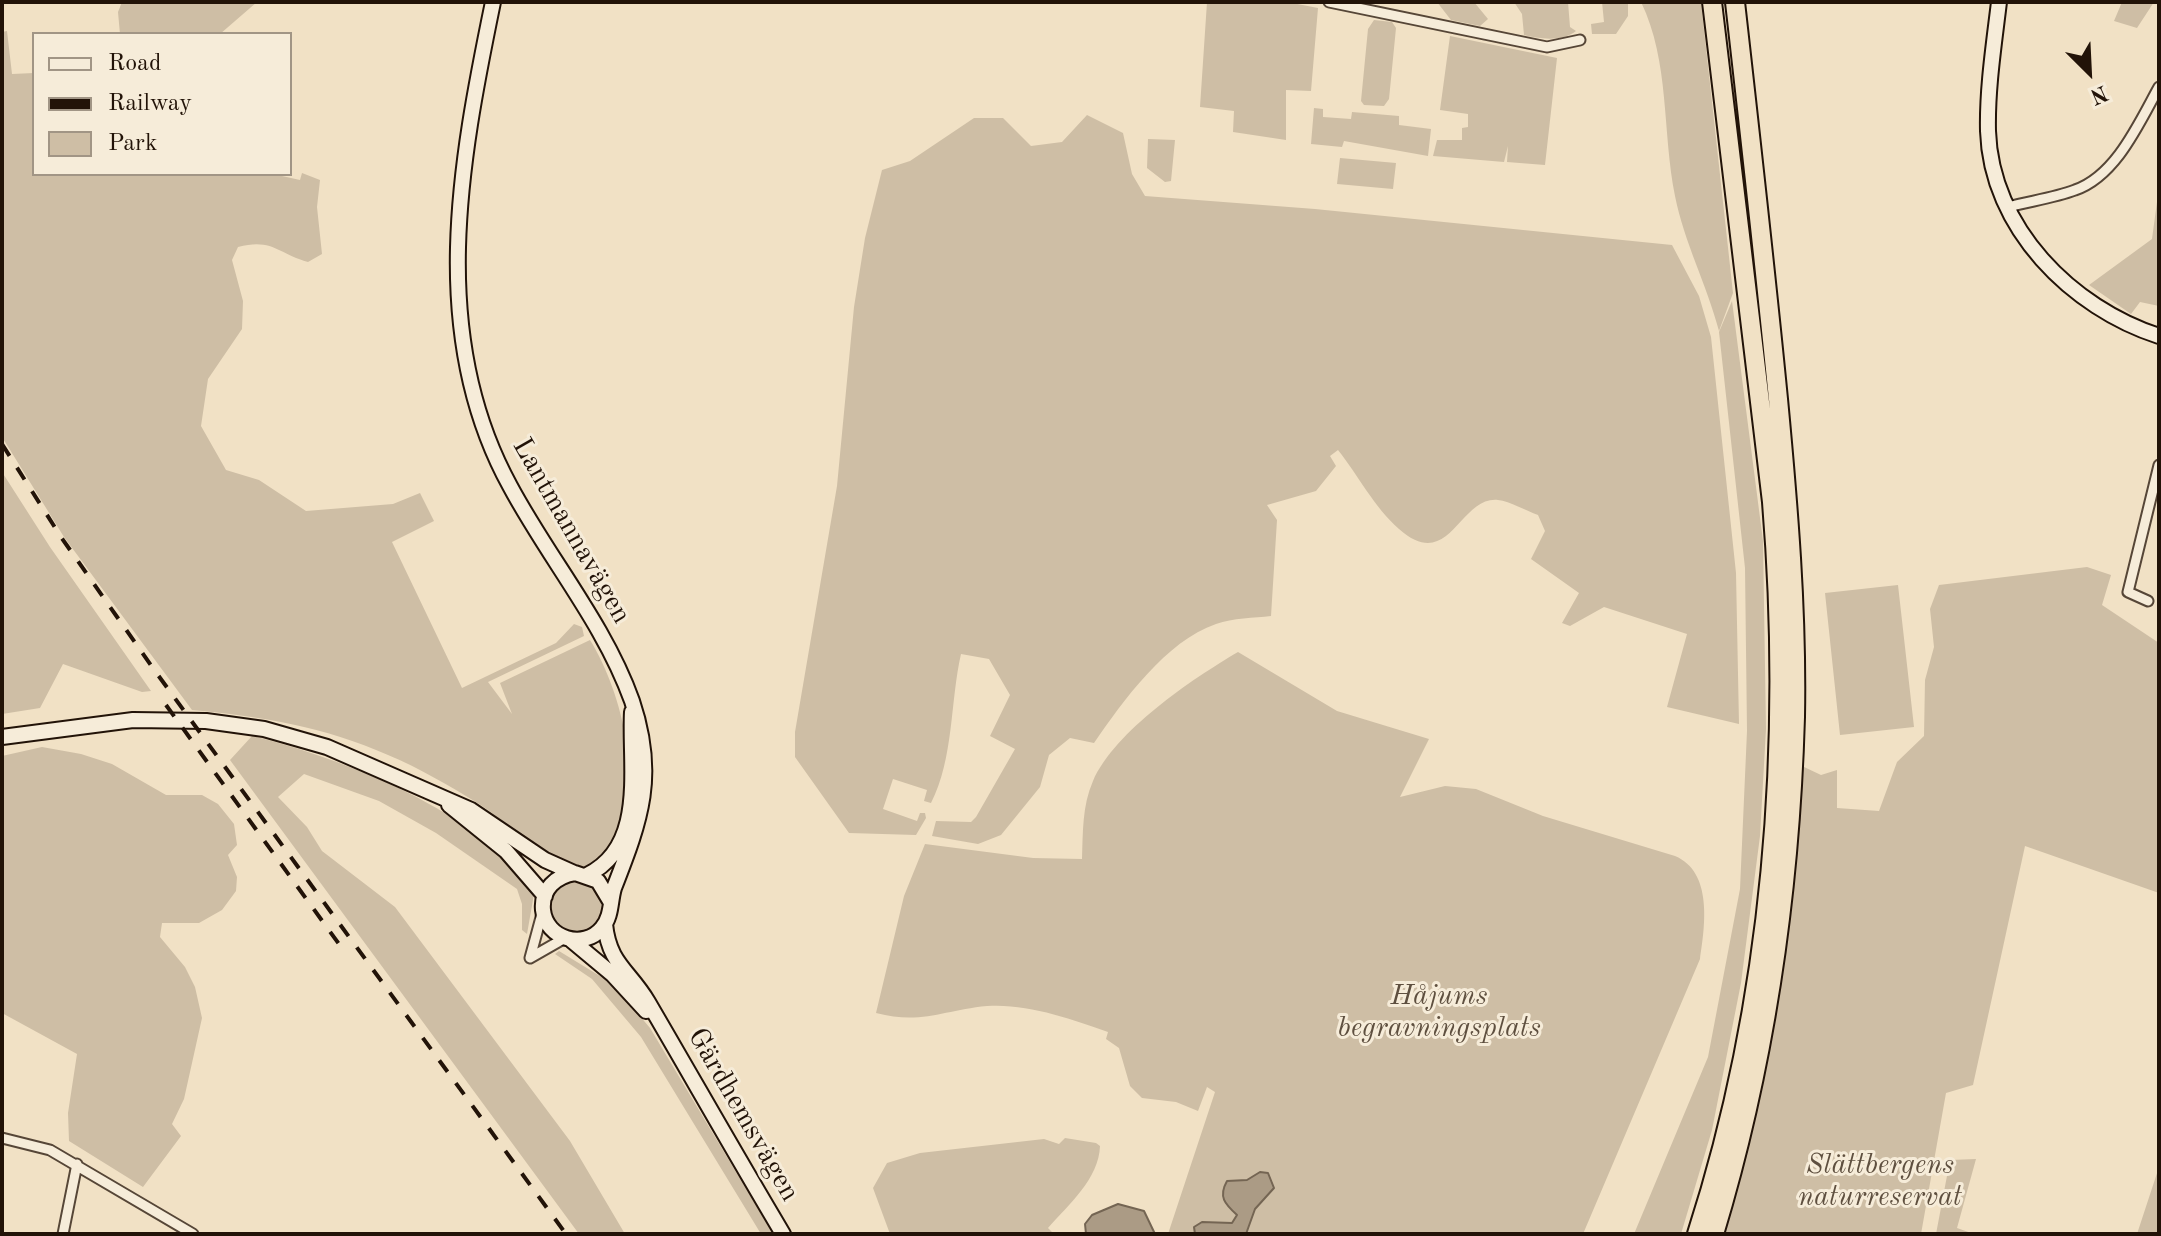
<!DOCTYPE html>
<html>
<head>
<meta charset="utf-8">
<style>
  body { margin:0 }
  #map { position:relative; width:2161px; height:1236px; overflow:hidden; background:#f1e1c5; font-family:"Old Standard TT",serif }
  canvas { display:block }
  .frame { position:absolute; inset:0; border:4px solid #221308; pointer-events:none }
  .legend { position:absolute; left:32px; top:32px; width:260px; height:144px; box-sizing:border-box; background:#f6ecd9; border:2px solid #a19585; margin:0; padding:10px 14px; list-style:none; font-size:24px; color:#221308 }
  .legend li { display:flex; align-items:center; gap:16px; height:40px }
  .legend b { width:40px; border:2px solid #a19585 }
  .north { position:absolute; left:2049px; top:32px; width:80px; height:80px; -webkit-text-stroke:6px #f6ecd9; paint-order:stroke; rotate:156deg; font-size:22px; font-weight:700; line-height:32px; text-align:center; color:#221308 }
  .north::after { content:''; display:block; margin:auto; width:28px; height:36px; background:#221308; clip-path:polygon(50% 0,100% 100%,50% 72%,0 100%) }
</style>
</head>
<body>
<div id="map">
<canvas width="2161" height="1236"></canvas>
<div class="frame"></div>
<ul class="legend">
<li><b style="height:10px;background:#f6ecd9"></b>Road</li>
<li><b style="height:10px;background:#221308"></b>Railway</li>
<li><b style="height:22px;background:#cebea5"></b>Park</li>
</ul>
<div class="north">N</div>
</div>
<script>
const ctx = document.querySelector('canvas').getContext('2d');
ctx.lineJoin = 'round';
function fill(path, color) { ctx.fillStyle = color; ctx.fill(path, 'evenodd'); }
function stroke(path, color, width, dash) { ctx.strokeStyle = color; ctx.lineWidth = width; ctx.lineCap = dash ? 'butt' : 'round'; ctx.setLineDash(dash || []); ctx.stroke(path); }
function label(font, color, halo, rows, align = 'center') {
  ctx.font = font + ' "Old Standard TT",serif'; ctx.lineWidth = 6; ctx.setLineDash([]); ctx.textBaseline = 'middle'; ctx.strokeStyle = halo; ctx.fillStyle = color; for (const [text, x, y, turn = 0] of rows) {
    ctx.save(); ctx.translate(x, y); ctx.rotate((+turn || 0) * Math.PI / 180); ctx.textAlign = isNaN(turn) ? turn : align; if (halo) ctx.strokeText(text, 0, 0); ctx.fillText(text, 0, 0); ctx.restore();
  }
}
fill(new Path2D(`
  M 122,2 L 257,2 L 220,34 L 120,34 L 118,12 Z
  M 1207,2 L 1287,2 L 1318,8 L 1311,91 L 1286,90 L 1286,140 L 1233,132 L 1234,111 L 1200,107 Z
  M 1437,2 L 1474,2 L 1488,19 L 1480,26 L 1451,20 Z
  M 1514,2 L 1568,2 L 1570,27 L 1576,31 C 1562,42 1540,39 1524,35 L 1522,14 Z
  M 1602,2 L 1628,2 L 1628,16 L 1616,34 L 1592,34 L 1591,24 L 1604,22 Z
  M 1641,2 L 1701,2 L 1733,293 L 1719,331 C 1707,285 1684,242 1675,196 C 1662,131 1670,62 1641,2 Z
  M 2122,2 L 2154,2 L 2137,28 L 2114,21 Z
  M 1374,20 L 1392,22 L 1396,28 L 1389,99 L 1384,106 L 1364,105 L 1361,101 L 1368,29 Z
  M 7,31 L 12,74 L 34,73 L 34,174 L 273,174 L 300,180 L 302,173 L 320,180 L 317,207 L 322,254 L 308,262 C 278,254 273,238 238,247 L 232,260 L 243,301 L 242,329 L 208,379 L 201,426 L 226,470 L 259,480 L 306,511 L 393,504 L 420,493 L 434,521 L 392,542 L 462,688 L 556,643 L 574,624 L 582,627 L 584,636 L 488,682 L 512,714 L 500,683 L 590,640 C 623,693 646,790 613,847 C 608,855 596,861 589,867 C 547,869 511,824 479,804 C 450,786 419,768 388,755 C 325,727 260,716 192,710 L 64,537 L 2,437 L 2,32 Z
  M 1450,36 L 1557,58 L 1545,165 L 1507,162 L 1508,146 L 1504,162 L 1433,156 L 1437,140 L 1462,140 L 1462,128 L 1468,127 L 1468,114 L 1440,110 Z
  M 1314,108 L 1323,109 L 1323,117 L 1351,119 L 1352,112 L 1399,116 L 1399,125 L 1431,129 L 1428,156 L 1344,141 L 1342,147 L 1311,144 Z
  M 1087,115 L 1123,133 L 1132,174 L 1145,196 L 1315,209 L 1672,245 L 1699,296 L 1711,337 L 1736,573 L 1739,724 L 1667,707 L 1687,634 L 1604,607 L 1570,626 L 1562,623 L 1579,593 L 1531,559 L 1545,531 L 1538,515 C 1526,511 1510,501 1498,500 C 1459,496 1450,574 1399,529 C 1374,507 1358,475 1338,450 L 1330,456 L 1336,466 L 1316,491 L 1267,505 L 1277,520 L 1271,616 C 1254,618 1233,618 1216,624 C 1166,641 1123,701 1094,743 L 1070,738 L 1049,755 L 1040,787 L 1001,835 L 978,844 L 932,836 L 936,821 L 971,822 L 976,817 L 1015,749 L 990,736 L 1010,695 L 989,659 L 961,654 C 950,702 954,758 931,803 L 924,801 L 927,790 L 893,779 L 883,809 L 917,821 L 920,813 L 925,813 L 926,818 L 916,835 L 849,833 L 795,757 L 795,732 L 837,486 L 854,307 L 865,238 L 882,170 L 910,161 L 974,118 L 1003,118 L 1031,146 L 1062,142 Z
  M 1148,139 L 1175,140 L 1171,181 L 1165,182 L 1147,168 Z
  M 1340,158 L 1396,163 L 1393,189 L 1337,184 Z
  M 2159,187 L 2159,306 L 2140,302 L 2131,314 L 2089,285 L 2152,239 Z
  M 1732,301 L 1763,541 L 1766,729 L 1760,836 L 1741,983 L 1712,1130 L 1681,1234 L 1634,1234 L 1708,1057 L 1740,889 L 1747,731 L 1745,568 L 1719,332 Z
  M 2,472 L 50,547 L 151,691 L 142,692 L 63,664 L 40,708 L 2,714 Z
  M 2087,567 L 2111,575 L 2102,605 L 2159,643 L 2159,893 L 2025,846 L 1973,1085 L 1946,1093 L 1921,1234 L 1725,1234 C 1768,1081 1798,925 1802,766 L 1821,775 L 1837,770 L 1837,808 L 1879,811 L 1897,762 L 1924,736 L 1925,680 L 1934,647 L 1930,609 L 1939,585 Z
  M 1898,585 L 1914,727 L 1840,735 L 1825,593 Z
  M 1238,652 L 1337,711 L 1429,739 L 1400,797 L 1445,786 L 1476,789 L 1543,816 L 1675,856 C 1713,872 1705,926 1700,959 L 1583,1234 L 1168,1234 L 1215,1092 L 1207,1087 L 1198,1111 L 1176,1102 L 1142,1098 L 1130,1086 L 1119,1048 L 1106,1039 L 1108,1032 C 1072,1019 1026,1003 987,1006 C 944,1010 921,1025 876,1013 L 904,896 L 925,844 L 1033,858 L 1082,859 C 1083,833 1082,806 1093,781 C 1115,731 1192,679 1238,652 Z
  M 252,736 C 340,757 485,813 534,894 L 527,934 L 522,930 L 522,904 L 517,889 L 436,833 L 379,801 L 304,774 L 278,797 L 307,827 L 322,851 L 395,907 L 570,1141 L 625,1234 L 579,1234 L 230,760 Z
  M 42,747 L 81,754 L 112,764 L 166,795 L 202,795 L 218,804 L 234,824 L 237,845 L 228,855 L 237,877 L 236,891 L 222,910 L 199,923 L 162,923 L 160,937 L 185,967 L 195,987 L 202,1018 L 184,1099 L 172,1124 L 181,1136 L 143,1187 L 69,1141 L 68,1113 L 77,1054 L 2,1013 L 2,756 Z
  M549 907a27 27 0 1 1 54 0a27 27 0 1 1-54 0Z
  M 559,951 L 613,984 L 650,1028 L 773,1234 L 761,1234 L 641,1037 L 592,979 L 555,954 Z
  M 1065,1138 L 1096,1143 L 1100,1146 C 1099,1179 1068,1205 1048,1228 L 1054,1234 L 890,1234 L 873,1188 L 887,1163 L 920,1153 L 1044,1139 L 1059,1144 Z
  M 1976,1159 L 1957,1228 L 1974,1234 L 1936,1234 L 1950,1160 Z
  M 2159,1167 L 2159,1234 L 2137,1234 Z`), '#cebea5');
const water = new Path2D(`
  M 1260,1172 L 1268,1173 L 1274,1188 L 1255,1209 L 1246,1234 L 1195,1234 L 1194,1227 L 1202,1222 L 1232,1223 L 1237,1215 C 1225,1204 1218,1197 1227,1181 L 1247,1180 Z
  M 1118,1204 L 1144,1211 L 1155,1234 L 1086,1234 L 1085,1224 L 1092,1215 Z`);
fill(water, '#ab9b85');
stroke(water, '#746553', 2);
const street = new Path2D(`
  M 1329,2 L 1547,47 L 1580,40
  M 2008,207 C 2030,201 2054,198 2075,190 C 2116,176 2139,123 2159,87
  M 2148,601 L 2128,592 L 2159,465
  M 530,958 L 543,910
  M 530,958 L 565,938
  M 2,1138 L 50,1150 L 193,1234
  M 63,1234 L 77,1164`);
const secondary = new Path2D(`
  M 493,2 C 460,162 427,335 510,486 C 549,559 604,623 632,701 C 657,775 641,819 614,888 C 610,901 612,916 602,928 C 584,950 546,939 543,910 C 541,889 556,876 575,873 L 598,881 L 610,901
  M 1999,2 C 1994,44 1987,89 1988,131 C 1991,228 2072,308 2159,336
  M 2,737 L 133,720 L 206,721 L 264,729 L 327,747 L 471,810 L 545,860 L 574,873
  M 449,805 L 506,851 L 545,896
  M 587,875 C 647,846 629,766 632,712
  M 605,924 C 609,964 629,970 648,1002 C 693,1079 737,1157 783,1234
  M 570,939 L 612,974 L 646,1011`);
const highway = new Path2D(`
  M 1697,1234 C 1773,999 1792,746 1772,502 L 1712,2
  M 1714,1234 C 1765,1066 1790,892 1795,717 C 1797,611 1788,505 1778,399 C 1765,267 1750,134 1735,2`);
stroke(street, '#564637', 13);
stroke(secondary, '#221308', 18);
stroke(highway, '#221308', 22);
stroke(street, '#f6ecd9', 9);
stroke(secondary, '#f6ecd9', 14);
stroke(highway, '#f1e1c5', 18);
stroke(new Path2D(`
  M 2,444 L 61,537 L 155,671 L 566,1234
  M 166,705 L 344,951`), '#221308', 4, [14, 14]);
label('28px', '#221308', '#f6ecd9', [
  ["Lantmannavägen",571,531,60],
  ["Gärdhemsvägen",743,1115,60]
]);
label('italic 28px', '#5e4f3f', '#f6ecd9', [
  ["Håjums",1439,997],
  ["begravningsplats",1439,1029],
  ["Slättbergens",1880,1166],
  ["naturreservat",1880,1198]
]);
</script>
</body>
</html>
